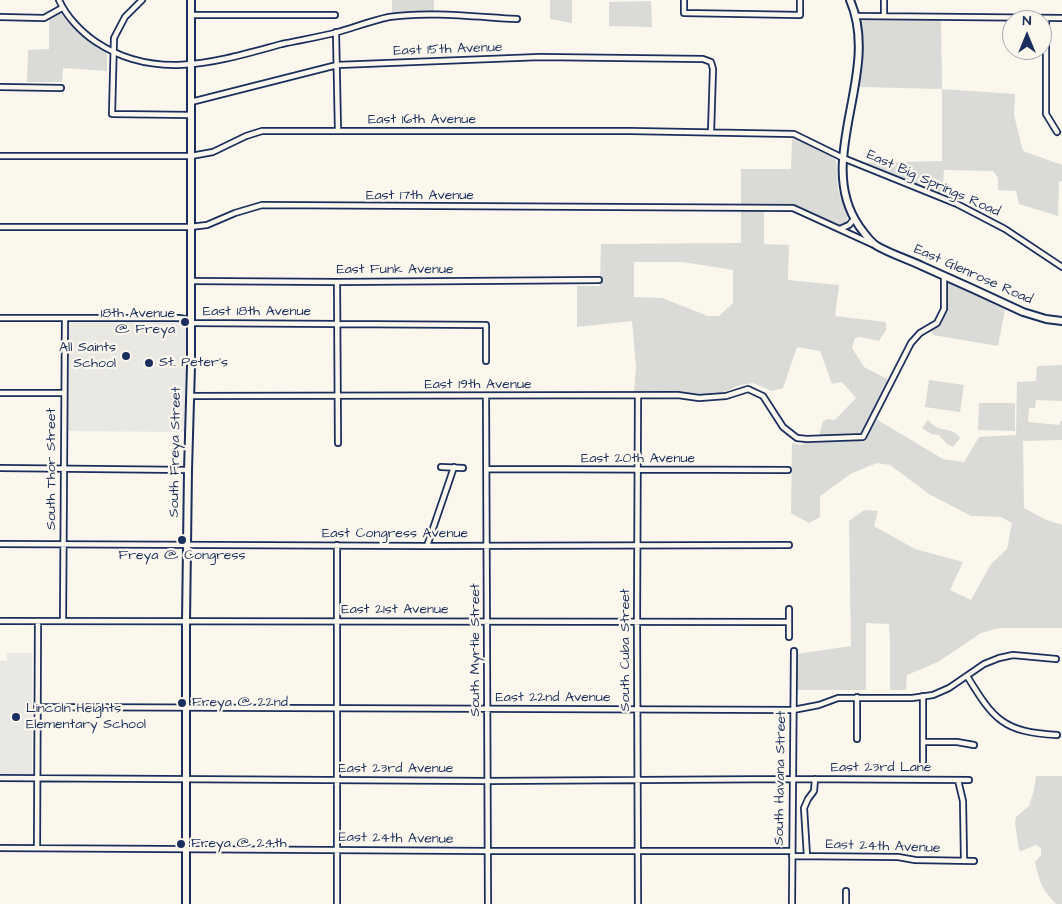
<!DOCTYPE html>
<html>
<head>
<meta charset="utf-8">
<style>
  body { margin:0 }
  #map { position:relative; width:1062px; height:904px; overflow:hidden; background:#fbf7ec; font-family:"Architects Daughter",sans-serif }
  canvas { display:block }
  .north { position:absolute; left:1002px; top:10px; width:50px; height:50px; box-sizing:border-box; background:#fbf7ec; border:1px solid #a1a7b3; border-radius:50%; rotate:0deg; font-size:14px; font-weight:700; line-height:20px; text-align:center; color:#1b2f5e }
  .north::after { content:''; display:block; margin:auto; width:18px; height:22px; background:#1b2f5e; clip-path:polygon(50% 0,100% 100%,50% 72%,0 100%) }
</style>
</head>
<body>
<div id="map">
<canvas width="1062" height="904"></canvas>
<div class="north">N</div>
</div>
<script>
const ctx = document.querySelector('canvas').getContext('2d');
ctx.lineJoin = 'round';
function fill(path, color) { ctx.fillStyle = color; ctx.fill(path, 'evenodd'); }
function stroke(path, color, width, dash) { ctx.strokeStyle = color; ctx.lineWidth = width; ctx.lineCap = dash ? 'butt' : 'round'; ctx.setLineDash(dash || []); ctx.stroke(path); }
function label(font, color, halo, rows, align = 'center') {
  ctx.font = font + ' "Architects Daughter",sans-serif'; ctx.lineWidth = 4.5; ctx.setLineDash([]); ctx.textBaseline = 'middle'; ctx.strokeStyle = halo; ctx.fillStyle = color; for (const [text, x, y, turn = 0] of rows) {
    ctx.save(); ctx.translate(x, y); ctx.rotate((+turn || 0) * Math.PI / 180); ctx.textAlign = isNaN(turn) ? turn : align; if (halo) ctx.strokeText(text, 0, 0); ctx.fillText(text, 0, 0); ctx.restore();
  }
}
fill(new Path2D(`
  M 66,321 L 187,322 L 185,432 L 66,431 Z
  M 7,653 L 32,653 L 32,774 L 0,774 L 0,661 L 7,661 Z`), '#eae8e2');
fill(new Path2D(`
  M 392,0 L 434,0 L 434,14 L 414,13 L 392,14 Z
  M 550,0 L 572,0 L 572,23 L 550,19 Z
  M 651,1 L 652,27 L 609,26 L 609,2 Z
  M 61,11 L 85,39 L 107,54 L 107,71 L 63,68 L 62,82 L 27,82 L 28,50 L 49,49 L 49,17 Z
  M 867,19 L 941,19 L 942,89 L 1015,94 L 1014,115 L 1023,151 L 1062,165 L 1062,181 L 1059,182 L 1058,216 L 1019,204 L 1016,191 L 998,190 L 998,178 L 993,171 L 944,170 L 942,196 L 863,163 L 942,161 L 942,89 L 859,87 L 862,59 L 860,23 L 863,20 Z
  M 792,136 L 836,160 L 838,190 L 847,215 L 847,222 L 838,226 L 792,204 L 741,204 L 741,169 L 791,169 Z
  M 741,210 L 764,211 L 764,244 L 789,245 L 788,280 L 839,285 L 835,316 L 886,322 L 886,330 L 879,341 L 861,337 L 855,338 L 852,348 L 864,367 L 895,383 L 876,419 L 943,459 L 964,462 L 979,437 L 1016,435 L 1017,382 L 1036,381 L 1037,366 L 1062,365 L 1062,401 L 1036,400 L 1035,408 L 1029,408 L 1028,422 L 1060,425 L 1060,421 L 1062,421 L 1062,440 L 1023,441 L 1024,508 L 1044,519 L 1062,525 L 1062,628 L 999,628 L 981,633 L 938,662 L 907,675 L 906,690 L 890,690 L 890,641 L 889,624 L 866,623 L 866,690 L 796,690 L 796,654 L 851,646 L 849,521 L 864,510 L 878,511 L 874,526 L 915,549 L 963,562 L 950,590 L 971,600 L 991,564 L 1007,549 L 1012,523 L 1001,517 L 971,516 L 929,494 L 890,465 L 877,463 L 852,473 L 820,496 L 820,517 L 809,523 L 791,513 L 792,443 L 800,445 L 805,443 L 817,443 L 823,421 L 828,419 L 835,420 L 856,398 L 842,382 L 832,384 L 820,351 L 797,347 L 783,388 L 772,391 L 753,383 L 740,385 L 724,392 L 706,396 L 676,392 L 634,393 L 636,367 L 632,321 L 577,327 L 577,286 L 600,286 L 601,244 L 741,243 ZM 634,262 L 683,262 L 733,270 L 733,303 L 719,316 L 708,316 L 662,298 L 634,297 Z
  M 947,281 L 1005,310 L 998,346 L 933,335 L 931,330 C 949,319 946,301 947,281 Z
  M 929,380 L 964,385 L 960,412 L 925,407 Z
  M 979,403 L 1015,403 L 1015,431 L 978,430 Z
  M 928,420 C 931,423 935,427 938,428 C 948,431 953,429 960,438 L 953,447 L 947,444 L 939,435 L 931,434 L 922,428 Z
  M 1036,776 L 1062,776 L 1062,904 L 1056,904 C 1041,888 1040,883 1035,862 L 1041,855 L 1041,848 L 1036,845 L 1021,851 L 1019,850 L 1015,823 L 1016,817 L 1029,806 L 1034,790 Z`), '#dadad7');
const street = new Path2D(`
  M 59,0 C 66,16 81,32 96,42 C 156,82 219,61 282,44 C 300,40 320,37 338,32 C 355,27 371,21 389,17 C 428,11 477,17 517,19
  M 142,0 L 125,17 L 114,38 L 112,114 L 191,115
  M 684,0 L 684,13 L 800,15 L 800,0
  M 191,15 L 335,15
  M 857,16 L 1062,18
  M 884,16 L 884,0
  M 0,17 L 44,18 L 62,8
  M 1046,18 L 1046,114 L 1057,132
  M 336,32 L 338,131
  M 0,87 L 61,88
  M 191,102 L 337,65 L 540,57 L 703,59 L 711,62 L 713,69 L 711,132
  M 0,156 L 191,156 L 213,152 L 246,136 L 262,131 L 631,131 L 794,134 L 843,158 L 957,204 L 1005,229 L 1062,267
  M 0,227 L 190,227 L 207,225 L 235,213 L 262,205 L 793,208 L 872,244
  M 840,229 L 849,225 L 854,219
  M 191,281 L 337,282 L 599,280
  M 337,282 L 338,443
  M 0,318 L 179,318 L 185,319 L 190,323 L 486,325 L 486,361
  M 0,393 L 64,393
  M 190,396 L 678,395 L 699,398 L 726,396 L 748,389 L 763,396 L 783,427 L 797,438 L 807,439 L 863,437 L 911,343 L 920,333 L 937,323 L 944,309 L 944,276
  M 486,397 L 488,904
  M 441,467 L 463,468
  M 0,468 L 188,470
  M 487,469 L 788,470
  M 0,544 L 427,546 L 789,545
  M 427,546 L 454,467
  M 0,621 L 789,622
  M 63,621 L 65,318
  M 789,637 L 789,609
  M 967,676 C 994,720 1003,732 1057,735
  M 923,696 L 923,762
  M 37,707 L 793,710 L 819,705 L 838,698 L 912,698 L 933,695 L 949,688 L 984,664 L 999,658 L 1013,655 L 1056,659
  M 857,739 L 857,697
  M 923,742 L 957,742 L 974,745
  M 0,778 L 488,781 L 792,779 L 969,780
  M 958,780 L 963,801 L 964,860
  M 0,848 L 488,851 L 792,851
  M 37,848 L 38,621
  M 792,856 L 898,857 L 915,860 L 974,861
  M 807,856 L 804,808 L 808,799 L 814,791 L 815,779
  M 846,891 L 846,904
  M 337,904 L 337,545
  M 638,904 L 637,622 L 638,396
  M 792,904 L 794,651`);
const secondary = new Path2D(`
  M 850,0 C 882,74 813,159 859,226 C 864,233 870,242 877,246 C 891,254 907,259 922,266 C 956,281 989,296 1023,312 L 1046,319 L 1062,321
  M 186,904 L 186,622 L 188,470 L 191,366 L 191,0`);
stroke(street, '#1b2f5e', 8);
stroke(secondary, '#1b2f5e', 10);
stroke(street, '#fbf7ec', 4.5);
stroke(secondary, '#fbf7ec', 6);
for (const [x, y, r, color] of [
  [185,322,5,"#1b2f5e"],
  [126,356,5,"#1b2f5e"],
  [149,363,5,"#1b2f5e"],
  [182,540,5,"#1b2f5e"],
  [182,703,5,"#1b2f5e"],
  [16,717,5,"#1b2f5e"],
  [181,844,5,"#1b2f5e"]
]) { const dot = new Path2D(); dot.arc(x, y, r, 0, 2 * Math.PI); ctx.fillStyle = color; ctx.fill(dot); stroke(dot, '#fbf7ec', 2); }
label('14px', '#1b2f5e', '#fbf7ec', [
  ["East 15th Avenue",448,50,-2],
  ["East 16th Avenue",422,120],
  ["East Big Springs Road",933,184,24],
  ["East 17th Avenue",420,196],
  ["East Funk Avenue",395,270],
  ["East Glenrose Road",973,275,24],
  ["East 18th Avenue",257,312],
  ["East 19th Avenue",478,385],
  ["South Freya Street",176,452,-89],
  ["East 20th Avenue",638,459],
  ["South Thor Street",52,469,-90],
  ["East Congress Avenue",395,534],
  ["East 21st Avenue",395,610],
  ["South Myrtle Street",476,650,-90],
  ["South Cuba Street",626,650,-90],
  ["East 22nd Avenue",553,698],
  ["East 23rd Lane",881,768],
  ["East 23rd Avenue",396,769],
  ["South Havana Street",781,778,-89],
  ["East 24th Avenue",396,839,1],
  ["East 24th Avenue",883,847,2]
]);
label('14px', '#1b2f5e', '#fbf7ec', [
  ["18th Avenue",175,314,"right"],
  ["@ Freya",175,330,"right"],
  ["All Saints",116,348,"right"],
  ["School",116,364,"right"],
  ["St. Peter's",159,363],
  ["Freya @ Congress",182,556,"center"],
  ["Freya @ 22nd",192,703],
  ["Lincoln Heights",26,709],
  ["Elementary School",26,725],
  ["Freya @ 24th",191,844]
], 'left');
</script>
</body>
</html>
